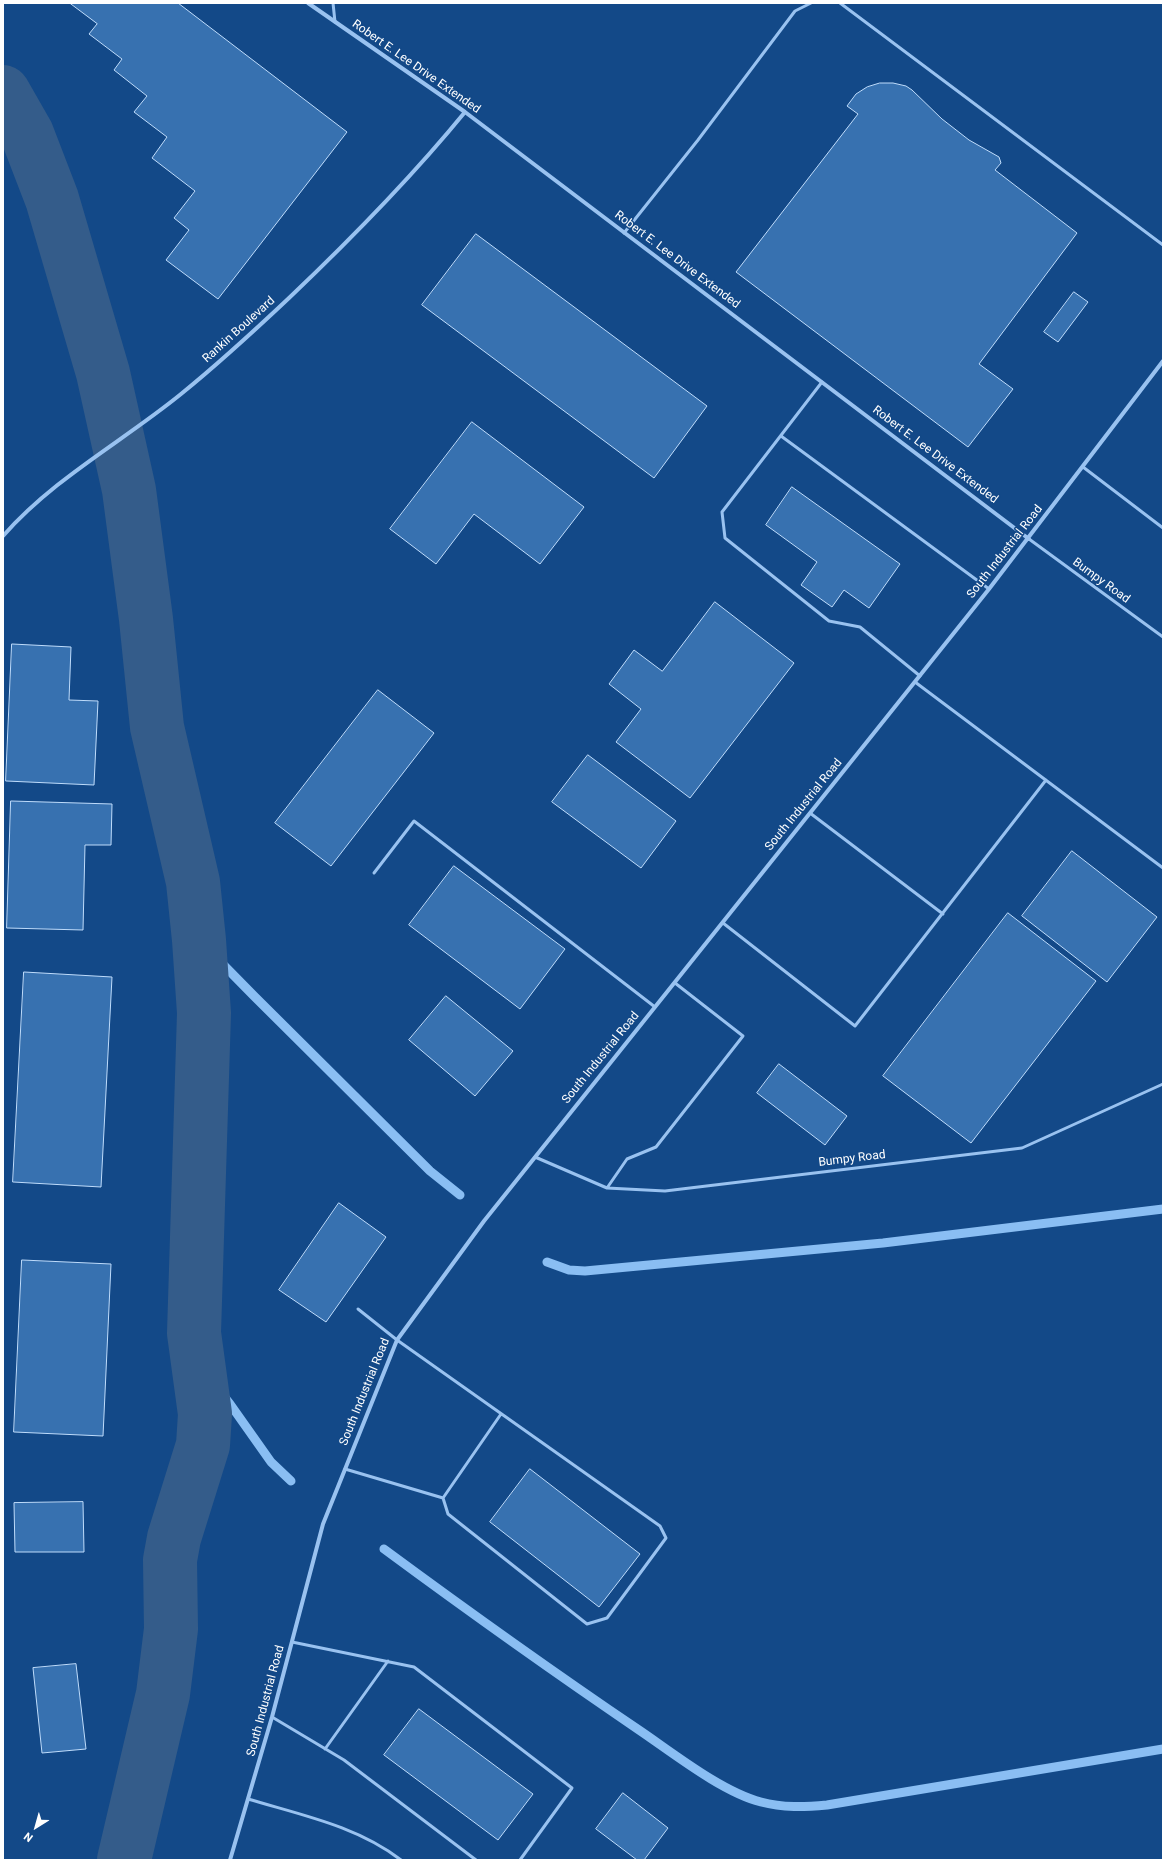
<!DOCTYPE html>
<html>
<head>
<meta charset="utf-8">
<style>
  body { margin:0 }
  #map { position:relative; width:1166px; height:1863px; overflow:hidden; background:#134988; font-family:Roboto,sans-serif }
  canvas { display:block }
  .frame { position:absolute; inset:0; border:4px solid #fff; pointer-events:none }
  .north { position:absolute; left:16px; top:1807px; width:40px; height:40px; -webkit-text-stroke:3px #134988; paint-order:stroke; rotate:217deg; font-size:11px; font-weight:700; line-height:16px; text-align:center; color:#fff }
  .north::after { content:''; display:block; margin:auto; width:14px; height:18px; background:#fff; clip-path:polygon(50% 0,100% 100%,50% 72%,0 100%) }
</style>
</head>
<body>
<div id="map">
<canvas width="1166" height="1863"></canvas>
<div class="frame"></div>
<div class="north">N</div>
</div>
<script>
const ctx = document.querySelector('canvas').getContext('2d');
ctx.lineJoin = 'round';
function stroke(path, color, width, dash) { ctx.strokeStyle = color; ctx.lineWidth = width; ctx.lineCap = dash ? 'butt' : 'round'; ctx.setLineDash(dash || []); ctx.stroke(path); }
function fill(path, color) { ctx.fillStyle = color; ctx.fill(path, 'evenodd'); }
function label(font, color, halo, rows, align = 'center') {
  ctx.font = font + ' Roboto,sans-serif'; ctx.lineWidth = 3; ctx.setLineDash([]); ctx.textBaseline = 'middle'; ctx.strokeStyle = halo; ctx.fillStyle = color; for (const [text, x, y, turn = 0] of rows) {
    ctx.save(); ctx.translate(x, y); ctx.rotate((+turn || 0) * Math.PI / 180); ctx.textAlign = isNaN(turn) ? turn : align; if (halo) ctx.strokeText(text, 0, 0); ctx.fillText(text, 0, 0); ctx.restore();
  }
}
stroke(new Path2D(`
  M 199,940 L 254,996 L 430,1171 L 460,1195
  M 547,1262 L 569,1270 L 585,1271 L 883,1243 L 1163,1209
  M 200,1366 L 230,1404 L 271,1462 L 291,1481
  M 384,1549 C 468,1611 552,1671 639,1730 C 673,1753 722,1792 761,1802 C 783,1808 805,1807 827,1805 L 1163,1749`), '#8abef3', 9);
stroke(new Path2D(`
  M 3,92 L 27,134 L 52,199 L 103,373 L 129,490 L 146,619 L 157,727 L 193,882 L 199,940 L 204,1013 L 194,1333 L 205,1414 L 203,1445 L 174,1538 L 170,1560 L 171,1629 L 163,1694 L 124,1860`), '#345c8a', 54);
const building = new Path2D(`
  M 70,3 L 178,3 L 347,132 L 218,299 L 166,260 L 189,230 L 174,218 L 195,191 L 152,158 L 167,137 L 134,112 L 147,96 L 114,70 L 122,59 L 89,34 L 97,24 Z
  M 880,83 L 893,83 L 906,86 L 912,90 L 942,119 L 969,140 L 999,157 L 1001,163 L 995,170 L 1077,233 L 979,364 L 1013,389 L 968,447 L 736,272 L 858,114 L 847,106 L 856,94 L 867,87 Z
  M 476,234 L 707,406 L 654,478 L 422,305 Z
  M 1074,292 L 1088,302 L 1058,342 L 1044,332 Z
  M 472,422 L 584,507 L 540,564 L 474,514 L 436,564 L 390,529 Z
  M 792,487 L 900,564 L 869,608 L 844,590 L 832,607 L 801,585 L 817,562 L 766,525 Z
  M 715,602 L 794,663 L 690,798 L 616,742 L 641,709 L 609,684 L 634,650 L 662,671 Z
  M 12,644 L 71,647 L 69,700 L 98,701 L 94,785 L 6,781 Z
  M 378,690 L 434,733 L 331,866 L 275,823 Z
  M 588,755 L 676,821 L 641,868 L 552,802 Z
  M 11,801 L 112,804 L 111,845 L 85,845 L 83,930 L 7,928 Z
  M 1072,851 L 1157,917 L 1107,982 L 1022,916 Z
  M 454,866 L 565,949 L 520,1009 L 409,925 Z
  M 1008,913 L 1096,981 L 971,1143 L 883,1076 Z
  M 24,972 L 112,977 L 101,1187 L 13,1182 Z
  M 446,996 L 513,1051 L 475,1096 L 409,1040 Z
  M 779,1064 L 847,1116 L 825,1145 L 757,1093 Z
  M 339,1203 L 386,1237 L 326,1322 L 279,1290 Z
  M 22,1260 L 111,1264 L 103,1436 L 14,1432 Z
  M 530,1469 L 640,1554 L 599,1607 L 490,1522 Z
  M 83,1502 L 84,1552 L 15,1552 L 14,1503 Z
  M 76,1664 L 86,1749 L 42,1753 L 33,1668 Z
  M 419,1709 L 533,1794 L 498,1840 L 384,1755 Z
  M 623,1793 L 668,1828 L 644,1860 L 637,1860 L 596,1829 Z`);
fill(building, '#3771b0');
stroke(building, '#bfdcfb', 1);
stroke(new Path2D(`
  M 333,3 L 335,22
  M 840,3 L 1163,245
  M 624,233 L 698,140 L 795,11 L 811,3
  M 822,382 L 722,512 L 725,538 L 829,621 L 860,627 L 920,676
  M 781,436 L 989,589
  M 1083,467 L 1163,528
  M 1029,539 L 1163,637
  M 915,682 L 1163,868
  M 810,813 L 943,914
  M 374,873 L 414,821 L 655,1007
  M 723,923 L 855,1026 L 1046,780
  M 535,1157 L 607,1188 L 665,1191 L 1022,1148 L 1163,1084
  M 607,1188 L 627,1159 L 656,1147 L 743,1036 L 675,983
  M 345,1469 L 443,1498 L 448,1514 L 587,1624 L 607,1618 L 666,1538 L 660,1526 L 397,1340 L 358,1309
  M 443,1498 L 501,1414
  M 292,1642 L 414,1667 L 572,1788 L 520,1860
  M 272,1717 L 344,1760 L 476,1860
  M 325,1749 L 388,1661
  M 248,1799 C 301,1815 357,1826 401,1860`), '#99c2f0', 3);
stroke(new Path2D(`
  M 308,3 L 465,112 L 1029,539
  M 3,536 C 54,478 122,442 181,394 C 218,364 254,331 289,298 C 351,239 411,178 465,112
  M 230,1860 L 272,1717 L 323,1524 L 397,1340 L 484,1221 L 989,589 L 1163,361`), '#99c2f0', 4);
label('12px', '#fff', '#134988', [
  ["Robert E. Lee Drive Extended",416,67,35],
  ["Robert E. Lee Drive Extended",677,260,37],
  ["Rankin Boulevard",239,330,-42],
  ["Robert E. Lee Drive Extended",935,455,37],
  ["South Industrial Road",1005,552,-52],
  ["Bumpy Road",1101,581,36],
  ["South Industrial Road",804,805,-51],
  ["South Industrial Road",601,1058,-51],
  ["Bumpy Road",852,1159,-7],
  ["South Industrial Road",365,1392,-68],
  ["South Industrial Road",266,1701,-75]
]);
</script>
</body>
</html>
